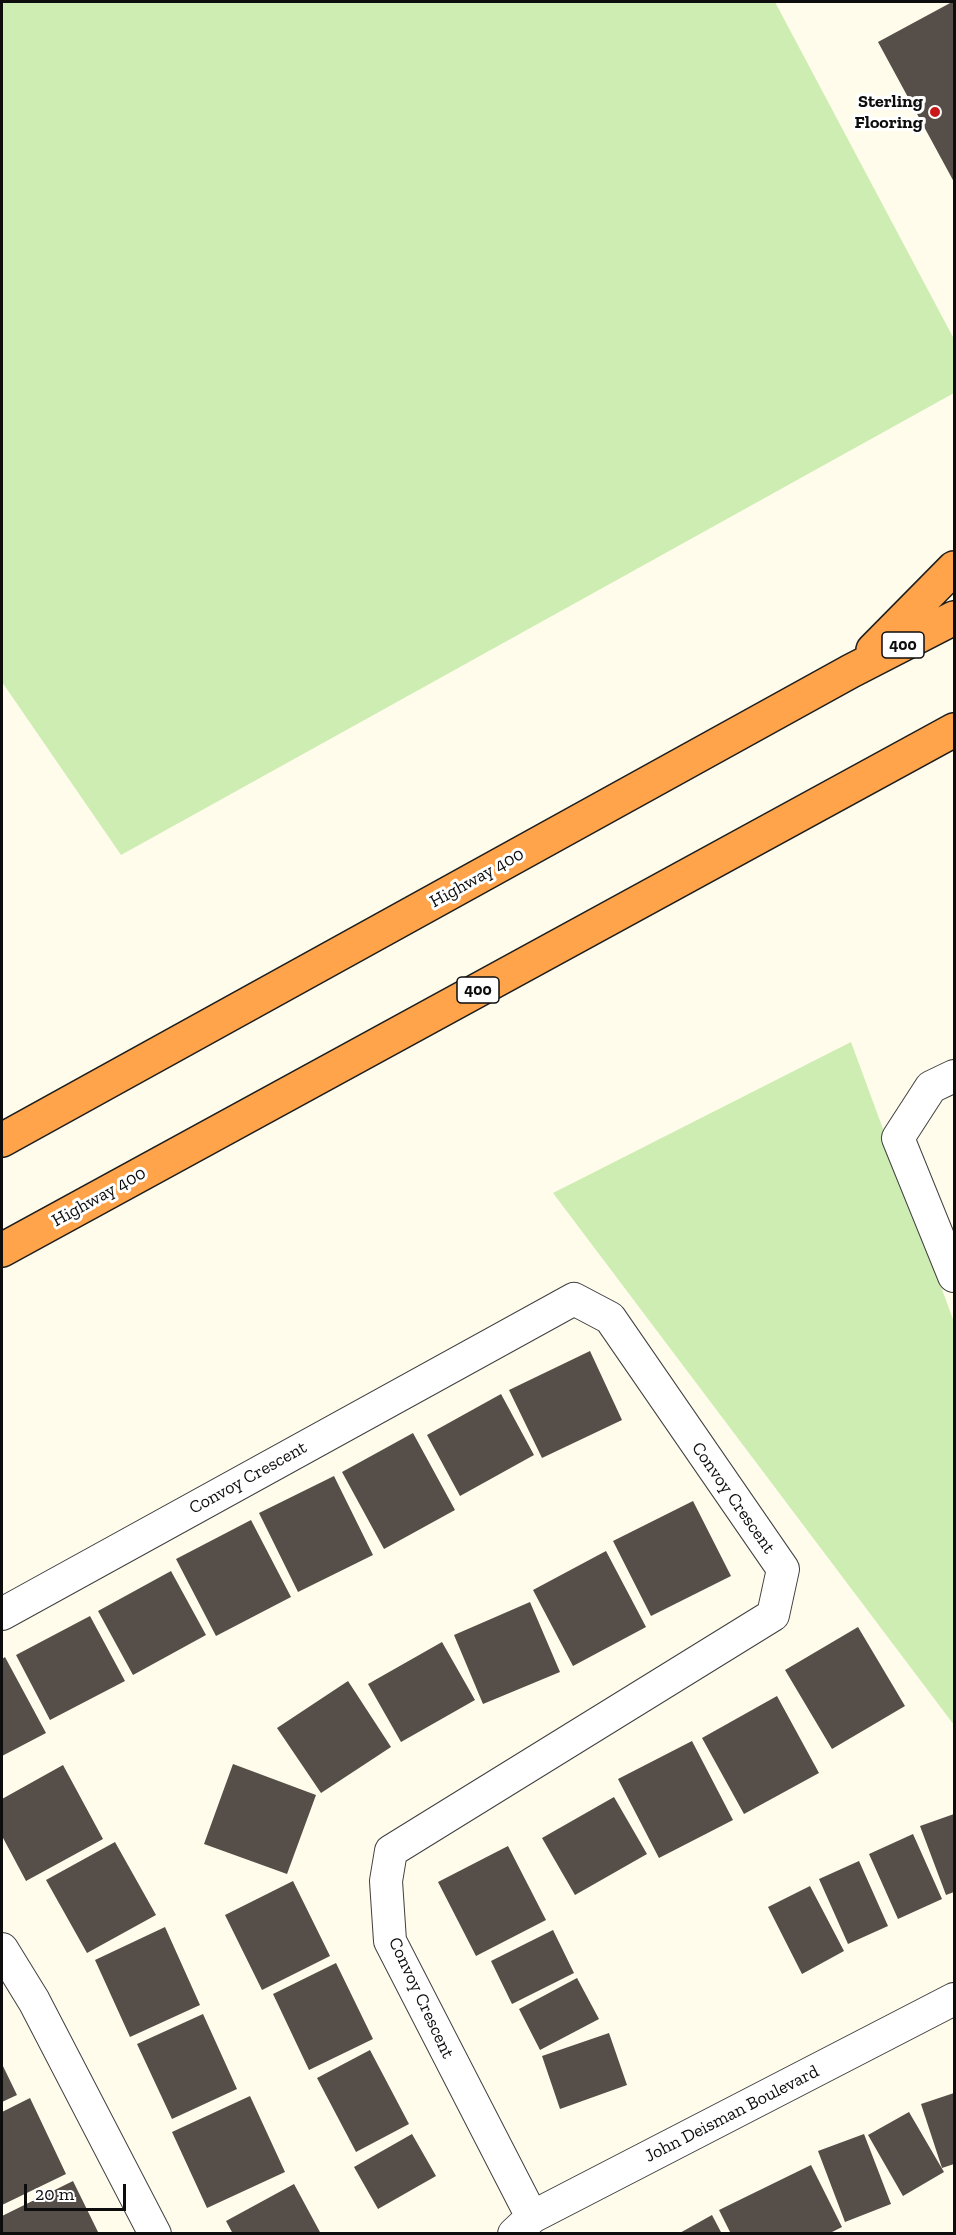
<!DOCTYPE html>
<html>
<head>
<meta charset="utf-8">
<style>
  body { margin:0 }
  #map { position:relative; width:956px; height:2235px; overflow:hidden; background:#fffcec; font-family:"Zilla Slab",serif }
  canvas { display:block }
  .frame { position:absolute; inset:0; border:3px solid #0d0d0d; pointer-events:none }
  .scale { position:absolute; left:24px; top:2184px; width:102px; height:27px; box-sizing:border-box; border:3px solid #0d0d0d; border-top:0; padding-left:8px; font-size:18px; line-height:21px; white-space:nowrap; color:#0d0d0d; -webkit-text-stroke:4px #fff; paint-order:stroke }
</style>
</head>
<body>
<div id="map">
<canvas width="956" height="2235"></canvas>
<div class="frame"></div>
<div class="scale">20 m</div>
</div>
<script>
const ctx = document.querySelector('canvas').getContext('2d');
ctx.lineJoin = 'round';
function fill(path, color) { ctx.fillStyle = color; ctx.fill(path, 'evenodd'); }
function stroke(path, color, width, dash) { ctx.strokeStyle = color; ctx.lineWidth = width; ctx.lineCap = dash ? 'butt' : 'round'; ctx.setLineDash(dash || []); ctx.stroke(path); }
function label(font, color, halo, rows, align = 'center') {
  ctx.font = font + ' "Zilla Slab",serif'; ctx.lineWidth = 6; ctx.setLineDash([]); ctx.textBaseline = 'middle'; ctx.strokeStyle = halo; ctx.fillStyle = color; for (const [text, x, y, turn = 0] of rows) {
    ctx.save(); ctx.translate(x, y); ctx.rotate((+turn || 0) * Math.PI / 180); ctx.textAlign = isNaN(turn) ? turn : align; if (halo) ctx.strokeText(text, 0, 0); ctx.fillText(text, 0, 0); ctx.restore();
  }
}
fill(new Path2D(`
  M 2,2 L 775,2 L 954,339 L 954,393 L 121,855 L 2,682 Z
  M 851,1042 L 954,1322 L 954,1725 L 553,1193 Z`), '#ceedb2');
fill(new Path2D(`
  M 952,2 L 954,2 L 954,182 L 878,42 Z
  M 590,1351 L 622,1420 L 542,1458 L 509,1390 Z
  M 501,1394 L 534,1455 L 460,1496 L 427,1435 Z
  M 413,1433 L 455,1510 L 384,1549 L 342,1472 Z
  M 334,1476 L 373,1555 L 298,1592 L 259,1513 Z
  M 693,1501 L 731,1576 L 651,1616 L 613,1541 Z
  M 251,1520 L 291,1597 L 216,1636 L 176,1559 Z
  M 606,1551 L 646,1627 L 573,1666 L 533,1590 Z
  M 171,1571 L 206,1635 L 133,1675 L 98,1611 Z
  M 530,1602 L 560,1672 L 483,1704 L 454,1635 Z
  M 90,1616 L 125,1681 L 50,1720 L 16,1655 Z
  M 858,1627 L 905,1706 L 832,1749 L 785,1670 Z
  M 442,1642 L 475,1700 L 401,1742 L 368,1684 Z
  M 5,1657 L 46,1733 L 2,1756 L 2,1659 Z
  M 348,1681 L 391,1747 L 321,1793 L 277,1728 Z
  M 777,1696 L 819,1773 L 744,1814 L 702,1738 Z
  M 692,1741 L 733,1820 L 659,1858 L 618,1779 Z
  M 233,1764 L 316,1795 L 287,1874 L 204,1844 Z
  M 63,1765 L 103,1839 L 26,1881 L 2,1836 L 2,1799 Z
  M 614,1797 L 647,1854 L 575,1895 L 542,1838 Z
  M 954,1814 L 954,1892 L 946,1895 L 920,1826 Z
  M 913,1834 L 942,1899 L 898,1919 L 869,1854 Z
  M 115,1842 L 156,1915 L 87,1953 L 46,1880 Z
  M 508,1846 L 546,1920 L 476,1956 L 438,1882 Z
  M 859,1861 L 888,1926 L 848,1944 L 819,1879 Z
  M 293,1881 L 330,1956 L 262,1990 L 225,1915 Z
  M 810,1886 L 844,1951 L 802,1974 L 768,1907 Z
  M 165,1927 L 200,2005 L 130,2037 L 95,1960 Z
  M 553,1930 L 574,1973 L 512,2004 L 491,1961 Z
  M 336,1963 L 373,2039 L 309,2070 L 273,1994 Z
  M 577,1978 L 599,2019 L 540,2050 L 519,2009 Z
  M 203,2014 L 237,2089 L 172,2119 L 137,2044 Z
  M 609,2033 L 627,2085 L 560,2109 L 542,2056 Z
  M 370,2050 L 409,2124 L 356,2152 L 317,2078 Z
  M 2,2064 L 17,2095 L 2,2102 Z
  M 954,2093 L 954,2164 L 942,2168 L 921,2104 Z
  M 250,2096 L 285,2172 L 207,2208 L 172,2132 Z
  M 30,2098 L 66,2174 L 2,2205 L 2,2112 Z
  M 909,2112 L 944,2172 L 903,2196 L 868,2135 Z
  M 412,2134 L 436,2176 L 378,2209 L 354,2167 Z
  M 864,2134 L 891,2204 L 845,2222 L 818,2151 Z
  M 811,2165 L 842,2227 L 828,2234 L 731,2234 L 719,2210 Z
  M 73,2181 L 99,2234 L 2,2234 L 2,2216 Z
  M 294,2184 L 321,2234 L 233,2234 L 226,2221 Z
  M 712,2215 L 722,2234 L 678,2234 Z`), '#564e48');
const street = new Path2D(`
  M 954,1076 L 931,1087 L 898,1138 L 954,1276
  M 2,1614 L 574,1299 L 610,1318 L 783,1569 L 773,1615 L 391,1851 L 386,1881 L 390,1941 L 532,2217
  M 2,1949 L 34,2001 L 155,2234
  M 514,2234 L 532,2217 L 954,1999`);
const highway = new Path2D(`
  M 873,650 L 954,568
  M 2,1140 L 851,671 L 954,618
  M 2,1250 L 954,730`);
stroke(street, '#404040', 34);
stroke(highway, '#1e1e1e', 36);
stroke(street, '#fff', 32);
stroke(highway, '#ffa44a', 33);
for (const [x, y, r, color] of [
  [935,112,6,"#ca1819"]
]) { const dot = new Path2D(); dot.arc(x, y, r, 0, 2 * Math.PI); ctx.fillStyle = color; ctx.fill(dot); stroke(dot, '#fff', 2); }
for (const [x, y, w] of [
  [903,645,42],
  [478,990,42]
]) { const box = new Path2D(); box.roundRect(x - w / 2, y - 13, w, 26, 4.5); ctx.fillStyle = '#fff'; ctx.fill(box); stroke(box, '#0d0d0d', 1.5); }
label('bold 16px', '#0d0d0d', null, [
  ["400",903,645],
  ["400",478,990]
]);
label('bold 18px', '#0d0d0d', '#fff', [
  ["Sterling",923,102],
  ["Flooring",923,123]
], 'right');
label('18px', '#0d0d0d', '#fff', [
  ["Highway 400",477,878,-29],
  ["Highway 400",99,1197,-29],
  ["Convoy Crescent",248,1478,-29],
  ["Convoy Crescent",733,1498,55],
  ["Convoy Crescent",421,1998,65],
  ["John Deisman Boulevard",732,2114,-27]
]);
</script>
</body>
</html>
